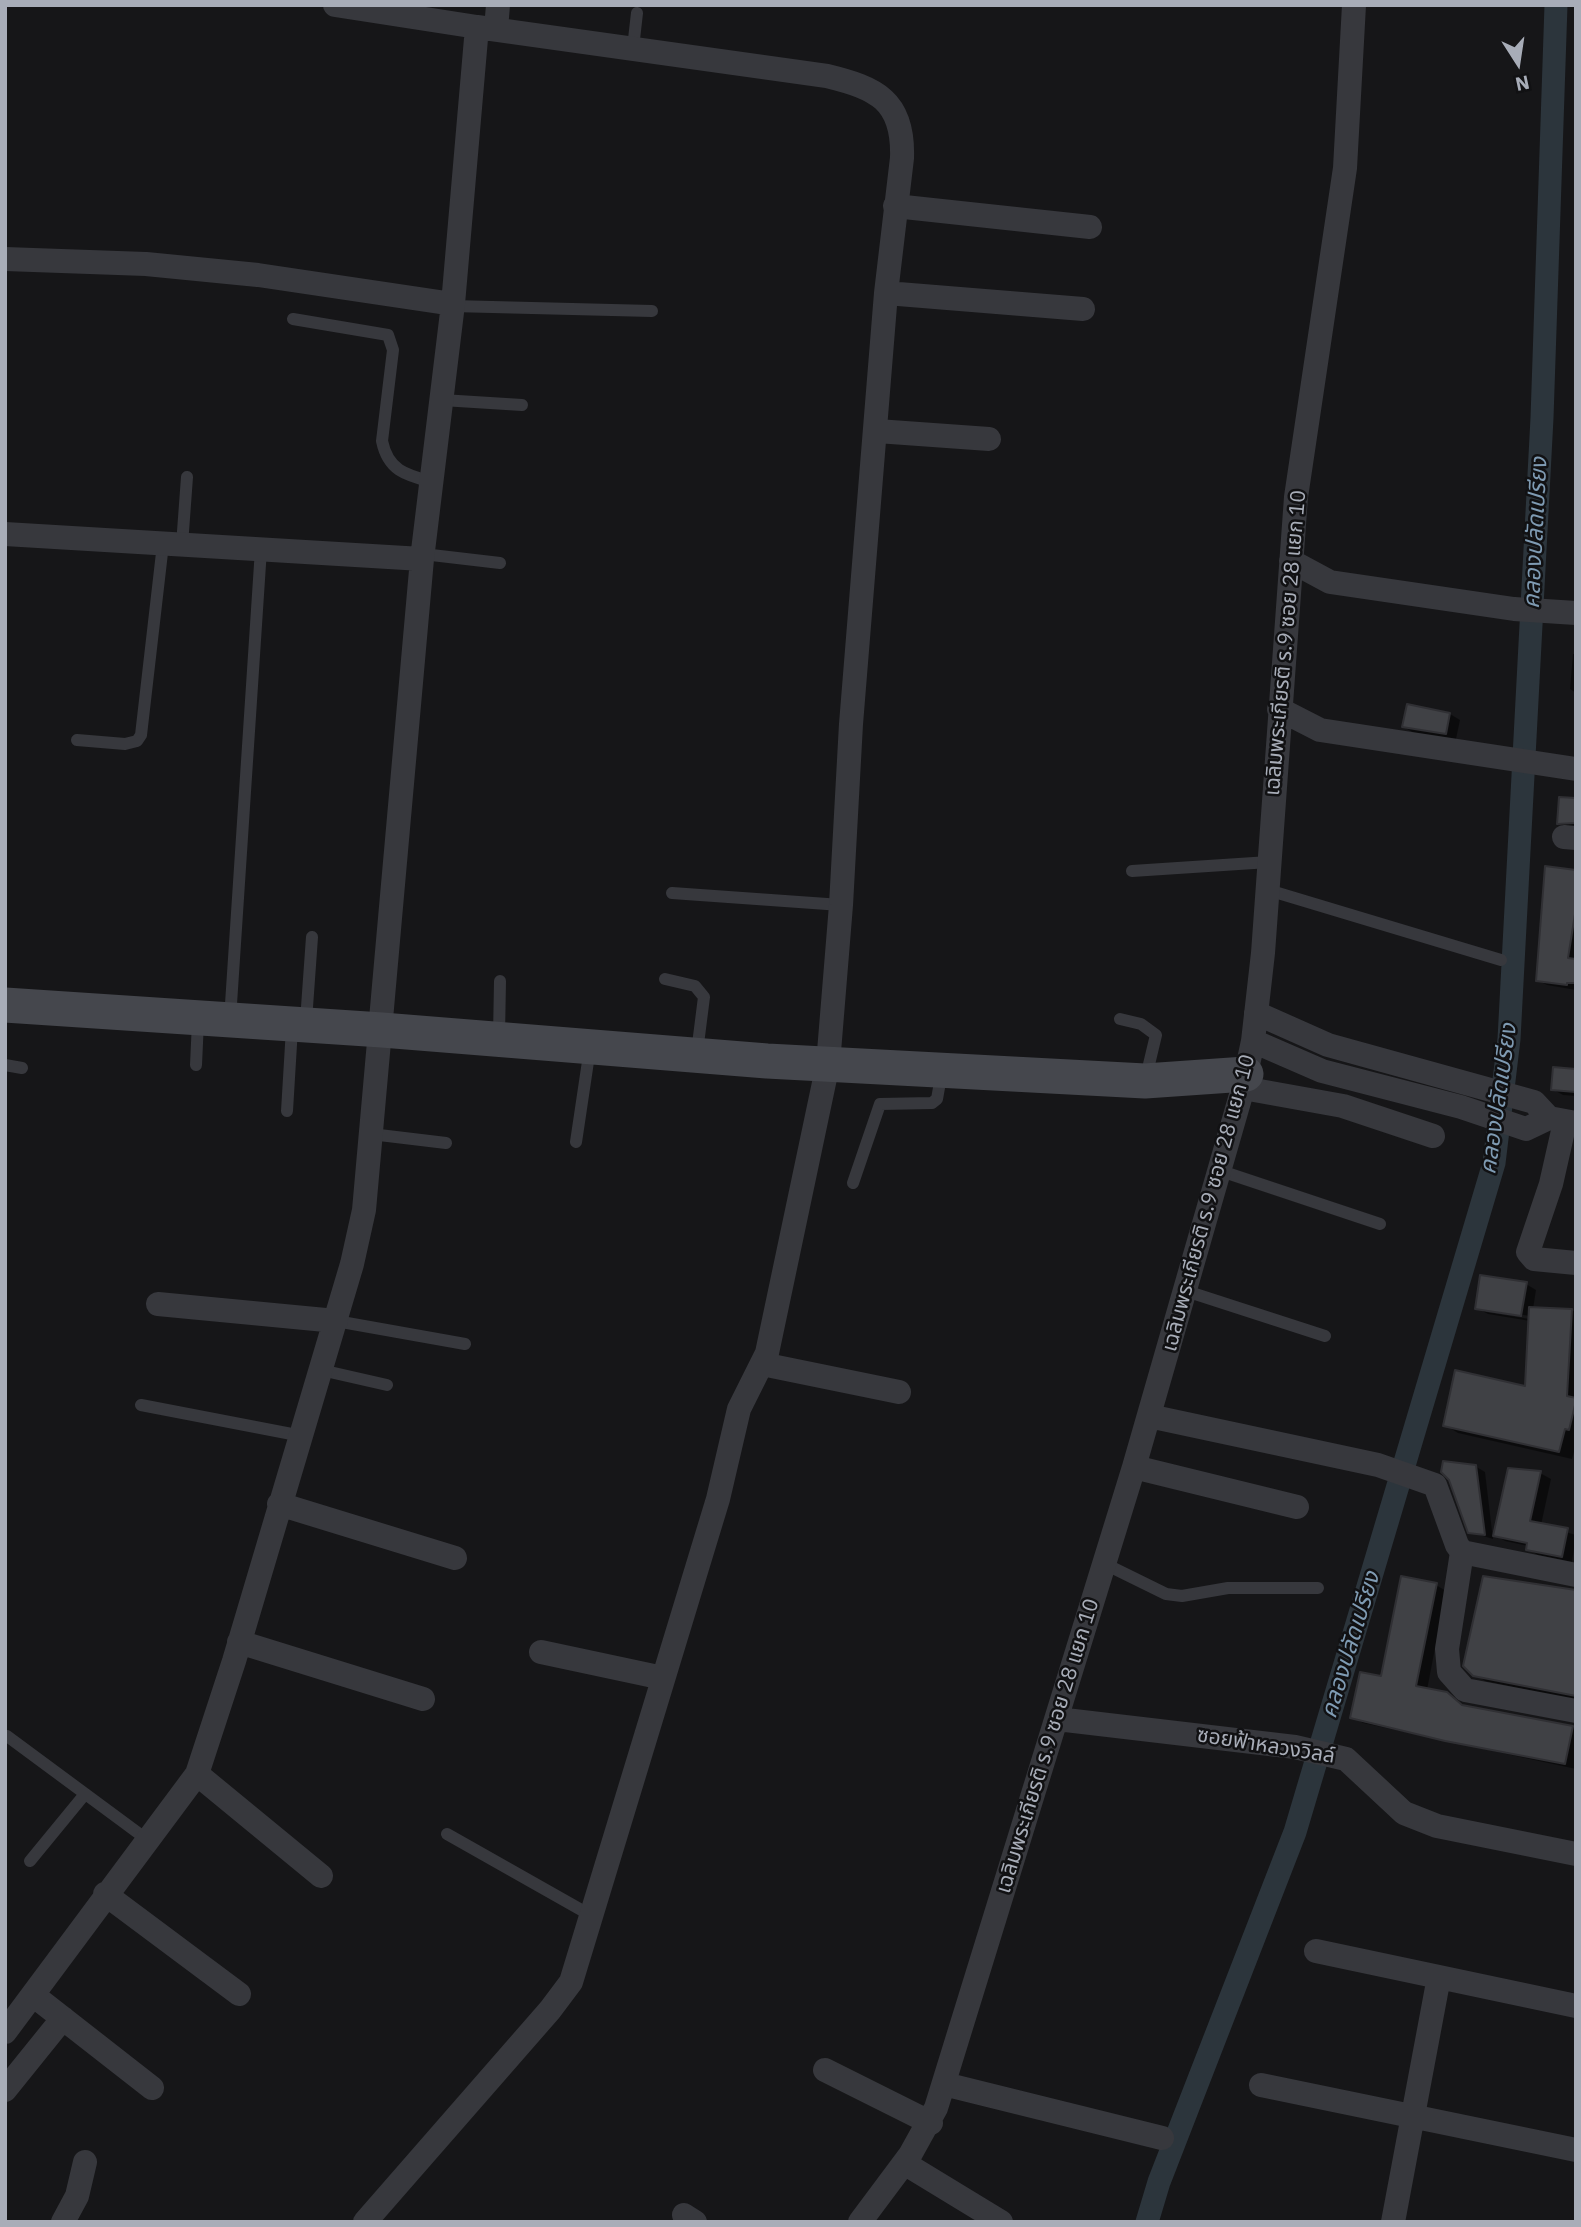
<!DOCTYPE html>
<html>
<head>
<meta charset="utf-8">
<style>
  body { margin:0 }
  #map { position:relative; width:1581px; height:2227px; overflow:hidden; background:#161618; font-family:"IBM Plex Sans",sans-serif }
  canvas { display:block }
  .frame { position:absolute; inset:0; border:7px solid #a8adb8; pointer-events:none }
  .north { position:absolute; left:1483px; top:28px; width:70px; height:70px; -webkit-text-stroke:5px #111113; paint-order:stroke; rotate:168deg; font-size:19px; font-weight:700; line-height:28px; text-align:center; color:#a8adb8 }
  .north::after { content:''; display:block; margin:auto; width:24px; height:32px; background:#a8adb8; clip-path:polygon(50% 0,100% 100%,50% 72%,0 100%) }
</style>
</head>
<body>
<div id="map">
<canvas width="1581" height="2227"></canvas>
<div class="frame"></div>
<div class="north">N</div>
</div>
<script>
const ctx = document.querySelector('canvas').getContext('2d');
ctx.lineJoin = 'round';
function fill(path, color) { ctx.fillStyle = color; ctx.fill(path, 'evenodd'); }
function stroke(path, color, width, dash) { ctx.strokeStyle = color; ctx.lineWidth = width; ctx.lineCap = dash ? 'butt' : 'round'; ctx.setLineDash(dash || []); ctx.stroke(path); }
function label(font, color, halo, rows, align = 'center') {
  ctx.font = font + ' "IBM Plex Sans","Noto Sans Thai",sans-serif'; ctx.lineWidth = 5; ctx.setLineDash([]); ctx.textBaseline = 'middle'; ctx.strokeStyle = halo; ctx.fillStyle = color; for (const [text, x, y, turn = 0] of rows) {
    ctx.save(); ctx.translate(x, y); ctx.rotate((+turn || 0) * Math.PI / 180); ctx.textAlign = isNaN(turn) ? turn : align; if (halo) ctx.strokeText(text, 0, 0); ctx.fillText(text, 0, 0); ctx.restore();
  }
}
fill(new Path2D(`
  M 1573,654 L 1576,654 L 1576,693 L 1570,689 Z
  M 1408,706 L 1450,714 L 1460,720 L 1456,739 L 1414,733 L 1404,727 Z
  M 1576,800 L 1576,829 L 1569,829 L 1558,823 Z
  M 1576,872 L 1576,990 L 1547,985 L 1537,980 Z
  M 1576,1071 L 1576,1096 L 1563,1095 L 1552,1089 Z
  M 1526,1284 L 1536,1290 L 1533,1309 L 1576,1311 L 1576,1445 L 1572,1459 L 1458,1433 L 1445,1425 L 1526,1389 L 1530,1321 L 1488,1314 L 1477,1308 ZM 1486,1309 L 1530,1316 L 1530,1319 L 1486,1312 Z
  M 1475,1466 L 1485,1472 L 1493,1539 L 1470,1532 Z
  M 1540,1473 L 1551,1479 L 1541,1525 L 1576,1535 L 1572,1562 L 1538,1555 L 1528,1549 L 1528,1546 L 1505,1541 L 1495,1535 Z
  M 1484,1577 L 1520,1584 L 1521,1581 L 1576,1595 L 1576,1700 L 1485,1681 L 1465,1665 Z
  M 1436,1585 L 1446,1591 L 1427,1690 L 1447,1694 L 1466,1707 L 1576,1726 L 1576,1769 L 1363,1723 L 1352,1717 L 1382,1678 Z`), '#0007');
stroke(new Path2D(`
  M 1147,2222 L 1159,2182 L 1295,1832 L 1494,1163 L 1509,1039 L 1542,418 L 1556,5`), '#2c353c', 23);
const building = new Path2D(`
  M 1407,704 L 1450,713 L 1446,734 L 1402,727 Z
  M 1559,797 L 1576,798 L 1576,823 L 1557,824 Z
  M 1545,866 L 1576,870 L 1576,908 L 1568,958 L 1576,959 L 1576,983 L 1567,983 L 1567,985 L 1536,981 Z
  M 1553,1067 L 1576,1069 L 1576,1092 L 1551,1090 Z
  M 1480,1275 L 1527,1282 L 1521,1316 L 1475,1309 Z
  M 1529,1307 L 1572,1309 L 1567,1396 L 1576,1398 L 1576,1401 L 1569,1430 L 1565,1429 L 1559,1452 L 1443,1426 L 1455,1370 L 1525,1386 Z
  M 1443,1461 L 1476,1465 L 1485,1535 L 1468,1533 L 1449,1480 L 1441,1472 Z
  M 1508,1468 L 1541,1471 L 1530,1521 L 1568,1528 L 1562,1557 L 1526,1550 L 1527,1543 L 1493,1536 Z
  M 1401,1576 L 1437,1583 L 1416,1686 L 1447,1692 L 1462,1705 L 1573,1726 L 1565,1764 L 1445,1741 L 1350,1718 L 1360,1672 L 1381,1676 Z
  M 1483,1576 L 1576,1590 L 1576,1696 L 1473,1676 L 1463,1666 Z`);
fill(building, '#404145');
stroke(building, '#303034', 2);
stroke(new Path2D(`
  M 633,48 L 637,13
  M 452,306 L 652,311
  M 293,319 L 388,335 L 393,350 L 382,441 C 388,470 405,475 432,482
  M 442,400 L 522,405
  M 182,545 L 187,477
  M 423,554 L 500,563
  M 77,740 L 125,744 L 137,741 L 141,735 L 163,544
  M 1132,871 L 1269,862
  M 1268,890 L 1501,960
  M 672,893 L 841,905
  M 665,979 L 695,986 L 704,997 L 697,1052
  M 230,1019 L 261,549
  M 1120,1019 L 1141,1024 L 1156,1035 L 1146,1077
  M 306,1021 L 312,937
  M 499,1036 L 500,981
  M 5,1065 L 22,1068
  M 196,1065 L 198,1021
  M 287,1111 L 292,1028
  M 371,1134 L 446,1143
  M 576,1142 L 590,1048
  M 1221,1171 L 1380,1224
  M 853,1183 L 880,1104 L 932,1103 L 937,1099 L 942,1071
  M 1186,1291 L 1325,1336
  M 336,1321 L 465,1344
  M 321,1370 L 387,1385
  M 141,1405 L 302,1436
  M 1105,1564 L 1166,1594 L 1182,1596 L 1228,1588 L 1318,1588
  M 7,1736 L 149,1841
  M 447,1834 L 592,1916
  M 30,1861 L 85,1794`), '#37383d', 12);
stroke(new Path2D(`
  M 496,29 L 498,5
  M 895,206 L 1090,227
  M 5,259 L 146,264 L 258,275 L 453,304
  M 886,293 L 1083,309
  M 877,431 L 989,439
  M 5,534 L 422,559
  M 1291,561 L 1330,582 L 1514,609 L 1576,613
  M 1279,709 L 1320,730 L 1576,769
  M 1564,837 L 1576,838
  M 1256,1013 L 1328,1045 L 1534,1102 L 1549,1118 L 1576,1123
  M 1253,1041 L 1322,1071 L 1461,1107 L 1526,1129 L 1549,1118
  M 1243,1088 L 1343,1106 L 1433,1136
  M 1565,1122 L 1551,1184 L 1528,1252 L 1534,1259 L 1576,1263
  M 158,1304 L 336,1321
  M 762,1364 L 899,1392
  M 1149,1416 L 1378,1465 L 1435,1485 L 1457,1545 L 1462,1552 L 1447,1649 L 1449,1672 L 1465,1690 L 1576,1711
  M 1134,1467 L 1297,1507
  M 279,1504 L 455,1558
  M 1462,1552 L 1576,1575
  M 239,1642 L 423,1699
  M 541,1652 L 663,1678
  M 1057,1719 L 1295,1747 L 1346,1759 L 1404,1813 L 1437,1826 L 1576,1854
  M 197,1774 L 321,1876
  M 105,1894 L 239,1994
  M 1316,1951 L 1576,2006
  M 33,1995 L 152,2088
  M 5,2032 L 197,1774 L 234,1661 L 352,1264 L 364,1210 L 422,559 L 453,304 L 477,27 L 335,5
  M 825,2070 L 931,2123
  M 944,2084 L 1162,2138
  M 1261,2085 L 1576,2150
  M 5,2090 L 63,2018
  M 904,2163 L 1001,2222
  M 684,2215 L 695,2222
  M 63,2222 L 77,2196 L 85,2162
  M 365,2222 L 550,2010 L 571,1982 L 718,1499 L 739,1409 L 767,1353 L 828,1064 L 841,905 L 851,724 L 886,293 L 902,158 C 904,100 876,88 827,76 L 477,27
  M 860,2222 L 910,2155 L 936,2108 L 1134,1467 L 1243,1088 L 1253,1041 L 1263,953 L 1296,497 L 1345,168 L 1354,5
  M 1393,2222 L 1439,1977`), '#37383d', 24);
stroke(new Path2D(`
  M 5,1005 L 382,1030 L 767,1061 L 1145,1081 L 1246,1074`), '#45474d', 35);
label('21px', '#a8adb8', '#111113', [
  ["เฉลิมพระเกียรติ ร.9 ซอย 28 แยก 10",1286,643,-85],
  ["เฉลิมพระเกียรติ ร.9 ซอย 28 แยก 10",1209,1203,-75],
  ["เฉลิมพระเกียรติ ร.9 ซอย 28 แยก 10",1048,1746,-73],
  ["ซอยฟ้าหลวงวิลล์",1266,1746,9]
]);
label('italic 23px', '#7f9bb3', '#111113', [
  ["คลองปลัดเปรียง",1536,533,-87],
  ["คลองปลัดเปรียง",1499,1099,-82],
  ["คลองปลัดเปรียง",1351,1645,-73]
]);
</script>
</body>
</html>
